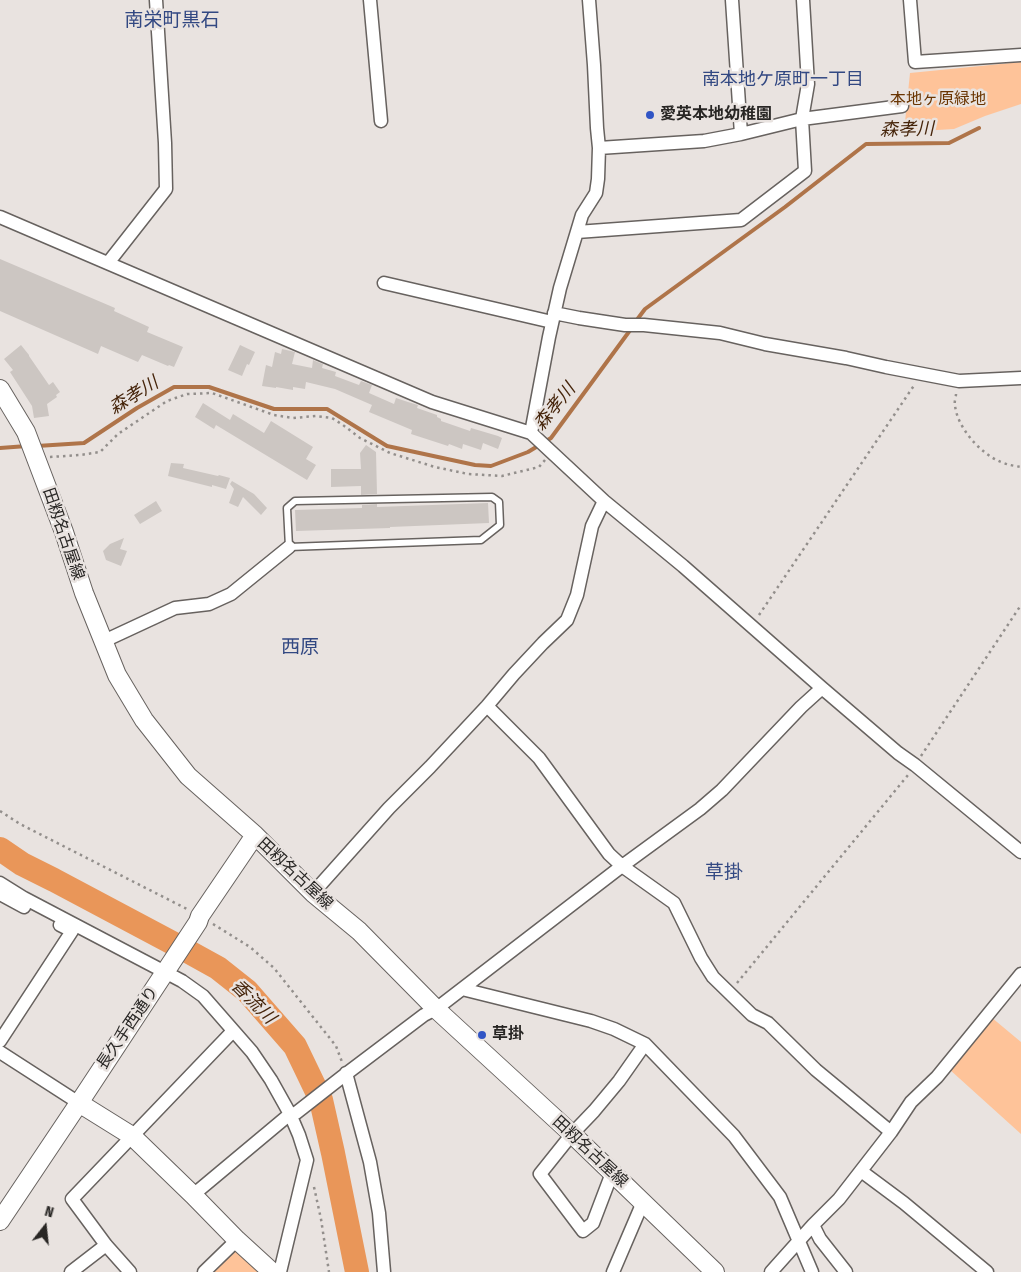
<!DOCTYPE html>
<html>
<head>
<meta charset="utf-8">
<style>
  body { margin:0 }
  #map { position:relative; width:1021px; height:1272px; overflow:hidden; background:#e9e3e0; font-family:"Fira Sans Condensed",sans-serif }
  canvas { display:block }
  .north { position:absolute; left:20px; top:1202px; width:50px; height:50px; -webkit-text-stroke:4px #e9e3e0; paint-order:stroke; rotate:16deg; font-size:14px; font-weight:700; line-height:20px; text-align:center; color:#282624 }
  .north::after { content:''; display:block; margin:auto; width:18px; height:22px; background:#282624; clip-path:polygon(50% 0,100% 100%,50% 72%,0 100%) }
</style>
</head>
<body>
<div id="map">
<canvas width="1021" height="1272"></canvas>
<div class="north">N</div>
</div>
<script>
const ctx = document.querySelector('canvas').getContext('2d');
ctx.lineJoin = 'round';
function fill(path, color) { ctx.fillStyle = color; ctx.fill(path, 'evenodd'); }
function stroke(path, color, width, dash) { ctx.strokeStyle = color; ctx.lineWidth = width; ctx.lineCap = dash ? 'butt' : 'round'; ctx.setLineDash(dash || []); ctx.stroke(path); }
function label(font, color, halo, rows, align = 'center') {
  ctx.font = font + ' "Fira Sans Condensed","Noto Sans JP",sans-serif'; ctx.lineWidth = 5; ctx.setLineDash([]); ctx.textBaseline = 'middle'; ctx.strokeStyle = halo; ctx.fillStyle = color; for (const [text, x, y, turn = 0] of rows) {
    ctx.save(); ctx.translate(x, y); ctx.rotate((+turn || 0) * Math.PI / 180); ctx.textAlign = isNaN(turn) ? turn : align; if (halo) ctx.strokeText(text, 0, 0); ctx.fillText(text, 0, 0); ctx.restore();
  }
}
fill(new Path2D(`
  M 1021,62 L 1021,104 L 985,116 L 954,129 L 904,132 L 910,73 Z
  M 991,1017 L 1021,1042 L 1021,1134 L 949,1069 Z
  M 236,1251 L 259,1272 L 214,1272 Z`), '#fec399');
stroke(new Path2D(`
  M 636,321 L 645,309 L 785,207 L 866,144 L 949,143 L 979,128
  M 37,446 L 84,443 L 137,408 L 174,387 L 209,387 L 274,409 L 327,409 L 387,446 L 475,465 L 491,466 L 528,452 L 551,438 L 631,329
  M 0,448 L 27,446`), '#af7449', 4);
stroke(new Path2D(`
  M 0,849 L 22,864 L 54,880 L 180,947 L 218,968 L 247,991 L 295,1046 L 321,1100 L 333,1153 L 357,1272`), '#e99659', 24);
fill(new Path2D(`
  M 0,259 L 115,308 L 114,311 L 149,327 L 147,332 L 183,347 L 174,367 L 169,365 L 168,366 L 142,355 L 138,362 L 101,346 L 98,354 L 0,311 Z
  M 21,345 L 29,355 L 29,356 L 49,385 L 53,382 L 60,392 L 56,395 L 57,397 L 47,404 L 49,416 L 34,418 L 32,406 L 10,372 L 13,370 L 4,359 Z
  M 240,345 L 255,352 L 249,365 L 247,364 L 242,376 L 228,370 Z
  M 282,349 L 295,352 L 292,364 L 312,368 L 313,360 L 315,361 L 323,364 L 322,368 L 336,372 L 335,376 L 359,385 L 361,381 L 372,385 L 369,393 L 394,404 L 396,398 L 408,402 L 418,405 L 417,408 L 437,415 L 437,417 L 441,419 L 441,421 L 470,431 L 471,428 L 498,436 L 502,438 L 498,449 L 483,443 L 481,450 L 463,444 L 462,449 L 449,444 L 448,446 L 411,434 L 412,430 L 369,412 L 372,405 L 335,389 L 306,382 L 305,389 L 293,387 L 293,390 L 276,387 L 276,388 L 262,386 L 266,365 L 272,367 L 275,352 L 281,354 Z
  M 203,403 L 230,420 L 233,414 L 264,433 L 271,421 L 313,447 L 306,459 L 316,465 L 307,480 L 216,425 L 214,429 L 195,417 Z
  M 366,445 L 376,452 L 377,494 L 361,495 L 361,486 L 331,487 L 331,469 L 361,469 L 360,453 Z
  M 171,463 L 184,464 L 183,468 L 218,476 L 219,475 L 230,478 L 226,489 L 212,485 L 212,487 L 168,476 Z
  M 232,481 L 254,494 L 267,508 L 261,515 L 243,497 L 238,507 L 229,503 L 234,489 L 230,484 Z
  M 156,501 L 162,511 L 140,524 L 134,515 Z
  M 488,503 L 489,523 L 390,527 L 390,528 L 296,531 L 295,510 L 362,508 L 362,505 L 377,504 L 377,507 Z
  M 124,538 L 120,549 L 127,551 L 121,566 L 106,560 L 103,551 L 110,544 Z`), '#ccc6c2');
const lane = new Path2D(`
  M 492,497 L 499,502 L 500,525 L 481,540 L 289,547 L 287,508 L 295,501 Z`);
const street = new Path2D(`
  M 370,0 L 381,121
  M 589,0 L 594,65 L 597,128 L 599,148 L 598,179 L 596,193 L 582,215 L 560,288 L 549,337 L 531,433 L 604,501 L 683,566 L 822,688 L 898,753 L 915,765 L 1021,852
  M 732,0 L 741,134
  M 910,0 L 915,62 L 1021,55
  M 599,148 L 704,141 L 741,134 L 802,119 L 902,106
  M 0,217 L 432,402 L 531,433
  M 577,232 L 741,220 L 805,171 L 802,119 L 808,84 L 803,0
  M 108,263 L 166,189 L 165,143 L 156,0
  M 384,283 L 552,322
  M 554,313 L 579,318 L 625,325 L 644,325 L 720,333 L 765,344 L 846,358 L 886,367 L 959,381 L 1021,378
  M 104,641 L 175,608 L 209,604 L 231,594 L 289,547
  M 487,706 L 539,758 L 609,854 L 622,866 L 674,903 L 701,958 L 713,977 L 752,1015 L 768,1023 L 816,1070 L 891,1132
  M 0,883 L 24,898 L 182,981 L 203,996 L 252,1052 L 271,1080 L 290,1114 L 299,1135 L 307,1160 L 280,1272
  M 313,893 L 389,808 L 430,767 L 487,706 L 514,674 L 543,643 L 567,620 L 577,595 L 592,526 L 604,501
  M 0,894 L 24,907
  M 462,989 L 591,1021 L 614,1029 L 645,1044 L 734,1136 L 780,1197 L 812,1272
  M 0,1041 L 72,931 L 60,925
  M 0,1052 L 79,1103
  M 346,1073 L 370,1162 L 379,1213 L 384,1272
  M 861,1171 L 904,1203 L 987,1272
  M 612,1173 L 593,1223 L 583,1231 L 540,1174 L 572,1134 L 594,1111 L 619,1081 L 645,1044
  M 193,1195 L 290,1114 L 296,1113 L 342,1077 L 424,1015 L 436,1009 L 462,989 L 622,866 L 700,809 L 722,790 L 801,707 L 822,688
  M 813,1225 L 820,1239 L 846,1272
  M 71,1272 L 106,1245
  M 130,1272 L 106,1245 L 72,1199 L 233,1031
  M 204,1272 L 237,1240
  M 613,1272 L 643,1202
  M 771,1272 L 813,1225 L 839,1199 L 891,1132 L 911,1102 L 937,1077 L 1021,974`);
const secondary = new Path2D(`
  M 0,389 L 26,432 L 64,532 L 84,593 L 117,675 L 144,720 L 188,776 L 255,835 L 313,893 L 359,931 L 436,1009 L 572,1134 L 715,1272
  M 79,1103 L 132,1136 L 193,1195 L 237,1240 L 272,1272
  M 0,1221 L 79,1103 L 198,922 L 200,916 L 255,835`);
stroke(lane, '#67625f', 9);
stroke(street, '#67625f', 15);
stroke(secondary, '#67625f', 20);
stroke(new Path2D(`
  M 956,394 C 956,397 954,402 955,405 C 957,428 981,454 1001,462 C 1008,465 1015,466 1021,467
  M 50,457 L 80,455 L 100,452 L 118,434 L 167,401 L 187,394 L 212,393 L 274,415 L 293,418 L 316,416 L 332,418 L 343,425 L 360,438 L 390,453 L 435,467 L 468,474 L 502,476 L 539,467 L 545,460
  M 759,615 L 915,384
  M 921,756 L 1021,605
  M 0,811 L 20,824 L 187,909
  M 213,924 L 250,947 L 274,968 L 336,1046 L 342,1062
  M 737,983 L 908,775
  M 314,1187 L 321,1219 L 329,1272`), '#938f8c', 2.5, [2.5, 4]);
stroke(lane, '#fff', 6);
stroke(street, '#fff', 12);
stroke(secondary, '#fff', 18);
for (const [x, y, r, color] of [
  [650,115,5,"#3155c5"],
  [482,1035,5,"#3155c5"]
]) { const dot = new Path2D(); dot.arc(x, y, r, 0, 2 * Math.PI); ctx.fillStyle = color; ctx.fill(dot); stroke(dot, '#e9e3e0', 2); }
label('16px', '#6a3502', '#e9e3e0', [
  ["本地ヶ原緑地",938,100]
]);
label('bold 16px', '#282624', '#e9e3e0', [
  ["愛英本地幼稚園",660,115],
  ["草掛",492,1035]
], 'left');
label('16px', '#282624', '#e9e3e0', [
  ["田籾名古屋線",63,534,71],
  ["田籾名古屋線",295,874,43],
  ["長久手西通り",128,1028,-56],
  ["田籾名古屋線",590,1152,43]
]);
label('18px', '#324882', '#e9e3e0', [
  ["南本地ケ原町一丁目",783,80]
]);
label('italic 18px', '#46250b', '#e9e3e0', [
  ["森孝川",907,130,-1],
  ["森孝川",134,396,-32],
  ["森孝川",555,407,-51],
  ["香流川",253,1002,45]
]);
label('19px', '#324882', '#e9e3e0', [
  ["南栄町黒石",172,21],
  ["西原",300,648],
  ["草掛",724,873]
]);
</script>
</body>
</html>
